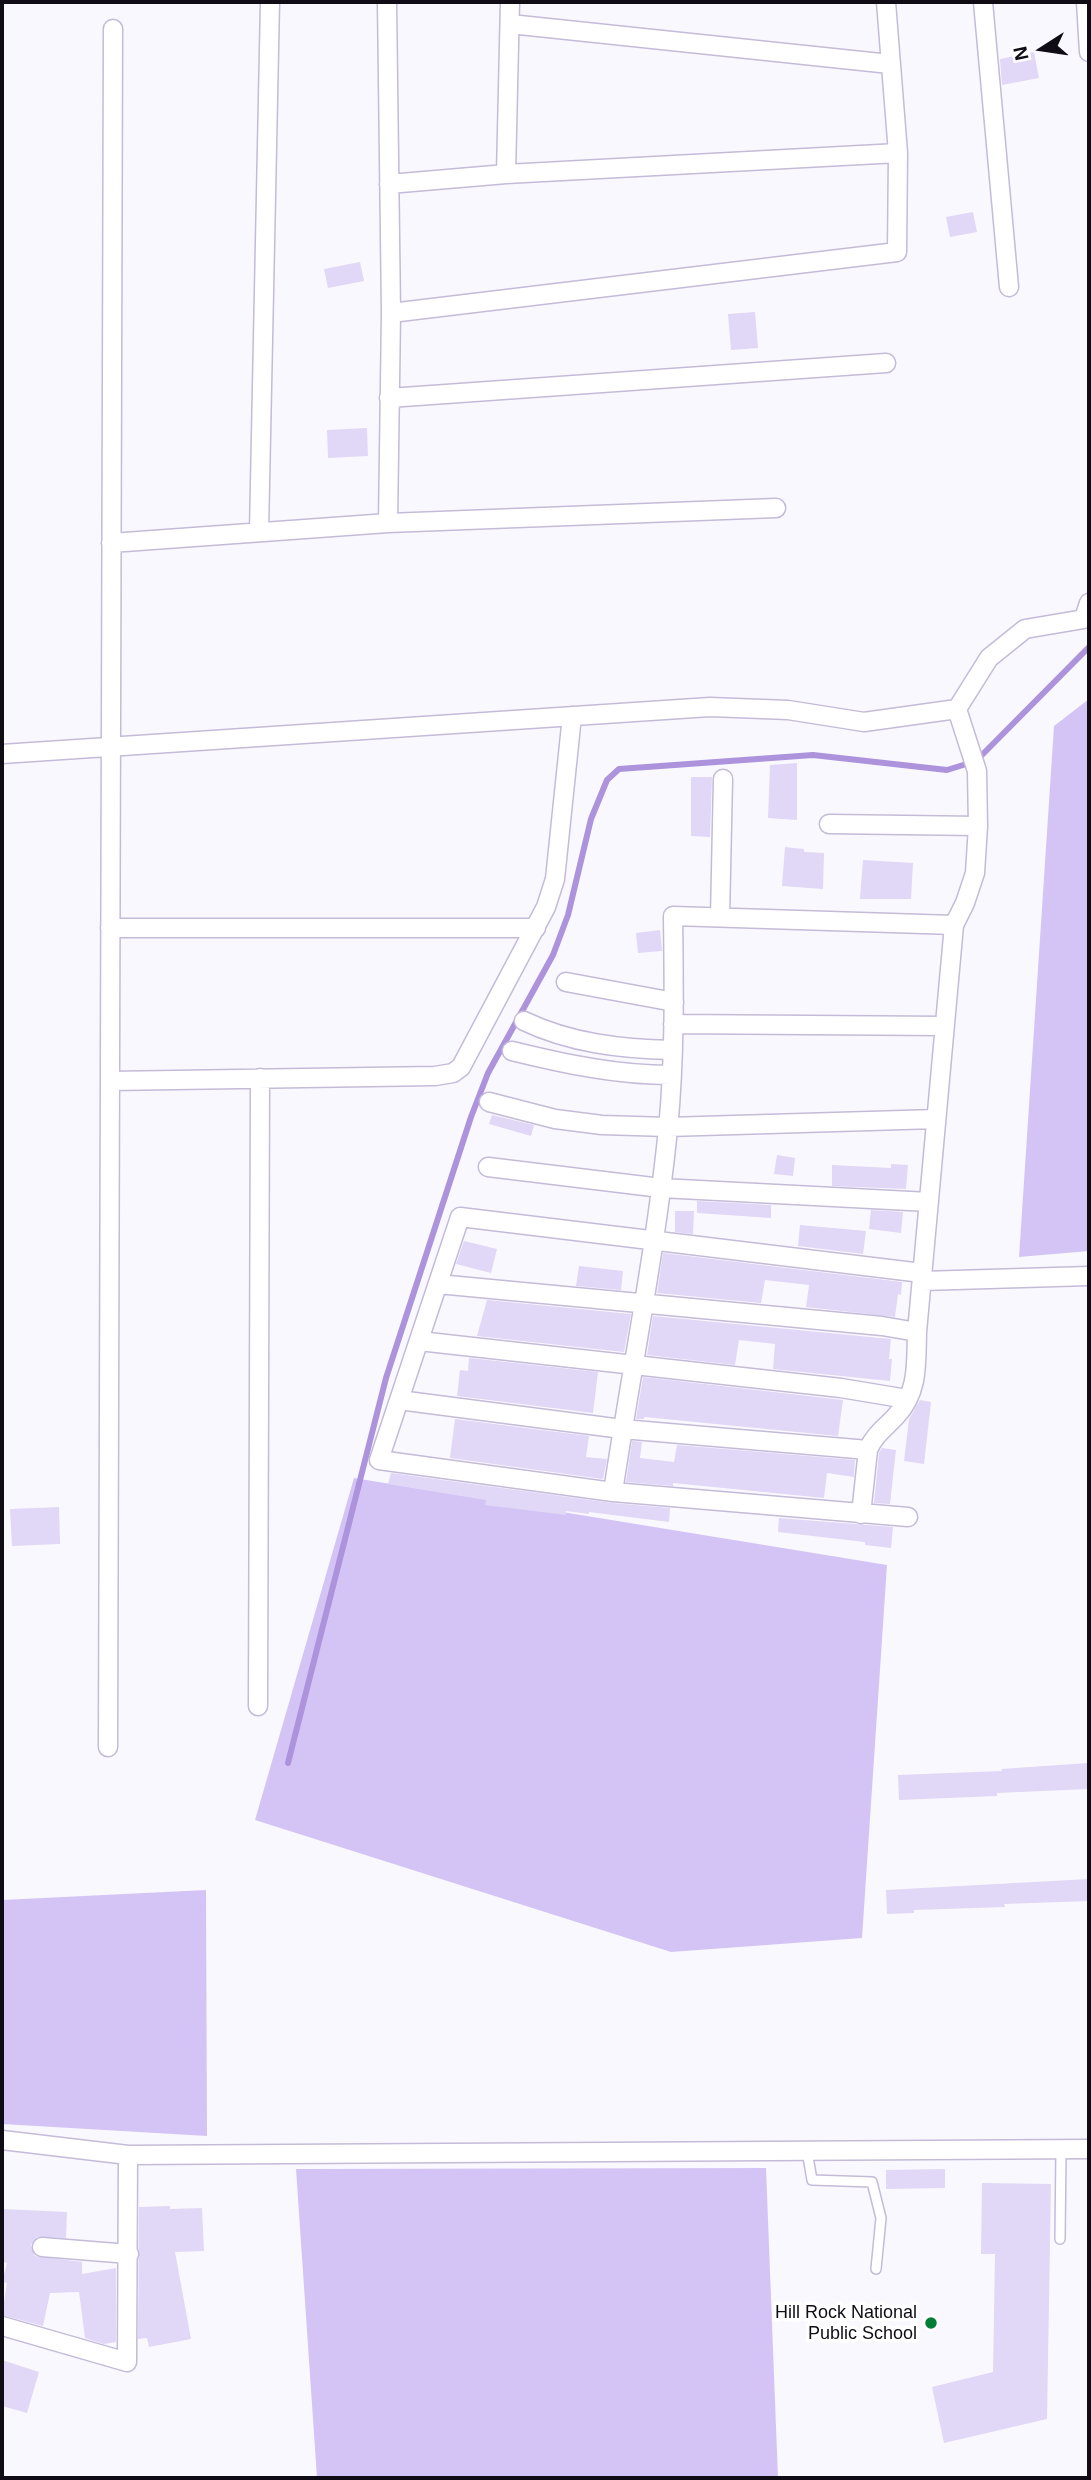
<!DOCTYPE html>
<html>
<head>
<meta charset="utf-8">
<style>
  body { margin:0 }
  #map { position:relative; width:1091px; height:2480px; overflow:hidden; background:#faf8ff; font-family:Helvetica,sans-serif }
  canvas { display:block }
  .frame { position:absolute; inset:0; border:4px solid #0f0c16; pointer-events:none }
  .north { position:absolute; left:1007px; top:14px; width:70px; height:70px; -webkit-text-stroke:5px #fff; paint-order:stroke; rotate:258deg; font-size:19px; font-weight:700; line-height:28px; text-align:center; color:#0f0c16 }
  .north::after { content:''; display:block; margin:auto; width:24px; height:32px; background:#0f0c16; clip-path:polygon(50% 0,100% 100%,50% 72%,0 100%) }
</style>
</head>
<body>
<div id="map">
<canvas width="1091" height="2480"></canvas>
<div class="frame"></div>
<div class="north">N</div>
</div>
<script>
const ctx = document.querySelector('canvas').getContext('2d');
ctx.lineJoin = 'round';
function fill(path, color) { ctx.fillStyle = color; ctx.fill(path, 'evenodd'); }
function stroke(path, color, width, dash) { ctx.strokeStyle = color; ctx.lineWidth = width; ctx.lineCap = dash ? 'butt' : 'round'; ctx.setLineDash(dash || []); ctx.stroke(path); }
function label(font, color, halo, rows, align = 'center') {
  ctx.font = font + ' Helvetica,sans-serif'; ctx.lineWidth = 7; ctx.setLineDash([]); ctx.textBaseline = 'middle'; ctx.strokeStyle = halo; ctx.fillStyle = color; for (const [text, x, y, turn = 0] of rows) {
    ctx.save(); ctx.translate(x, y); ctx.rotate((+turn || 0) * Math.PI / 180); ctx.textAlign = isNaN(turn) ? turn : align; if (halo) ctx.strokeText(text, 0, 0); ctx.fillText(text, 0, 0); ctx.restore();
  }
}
fill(new Path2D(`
  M 1089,699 L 1089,1251 L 1019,1257 L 1054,726 Z
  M 354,1478 L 887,1565 L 862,1938 L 671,1952 L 255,1820 Z
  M 206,1890 L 207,2136 L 2,2124 L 2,1900 Z
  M 766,2168 L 778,2478 L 317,2478 L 296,2169 Z`), '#d4c4f6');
stroke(new Path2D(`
  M 288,1763 L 386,1378 L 471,1117 L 488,1073 L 553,955 L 568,915 L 591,819 L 607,780 L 619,769 L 813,755 L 947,770 L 976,761 L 1089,647`), '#ac93dc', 6);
fill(new Path2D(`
  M 1034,52 L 1039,78 L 1002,85 L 1000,59 Z
  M 973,212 L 977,232 L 950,237 L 946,217 Z
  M 360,262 L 364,281 L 328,288 L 324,269 Z
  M 755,312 L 758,348 L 731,350 L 728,314 Z
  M 367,428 L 368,456 L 328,458 L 327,430 Z
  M 797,763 L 797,820 L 768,818 L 770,765 Z
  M 691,777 L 712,777 L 710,837 L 691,836 Z
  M 785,847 L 804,849 L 804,852 L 824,853 L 823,889 L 782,886 Z
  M 863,860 L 913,863 L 911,899 L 860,899 Z
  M 660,930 L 662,951 L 638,953 L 636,933 Z
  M 492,1115 L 534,1125 L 531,1136 L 489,1124 Z
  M 777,1155 L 795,1158 L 793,1176 L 774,1174 Z
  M 891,1164 L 908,1165 L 906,1189 L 832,1186 L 832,1165 L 891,1168 Z
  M 697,1201 L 771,1205 L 771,1218 L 697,1213 Z
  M 871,1210 L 903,1212 L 901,1233 L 869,1229 Z
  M 675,1211 L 694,1211 L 693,1234 L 675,1232 Z
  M 800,1225 L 866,1231 L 863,1254 L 798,1246 Z
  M 464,1241 L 497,1249 L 491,1273 L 456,1264 Z
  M 663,1253 L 902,1282 L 901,1295 L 898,1294 L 895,1317 L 806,1307 L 809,1285 L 765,1280 L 761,1303 L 657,1293 Z
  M 579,1266 L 623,1271 L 621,1290 L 576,1286 Z
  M 487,1300 L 631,1314 L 624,1352 L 477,1336 Z
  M 653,1316 L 891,1339 L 889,1359 L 892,1359 L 890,1381 L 773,1369 L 775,1344 L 739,1340 L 735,1365 L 647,1355 Z
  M 469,1358 L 598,1372 L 593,1413 L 457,1396 L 460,1370 L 468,1371 Z
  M 643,1377 L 843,1400 L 838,1436 L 644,1417 L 644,1419 L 636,1419 Z
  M 920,1400 L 931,1402 L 924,1464 L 904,1461 L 909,1419 Z
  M 455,1419 L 589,1436 L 586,1457 L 607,1459 L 603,1479 L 450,1458 Z
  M 632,1441 L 642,1442 L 640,1458 L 674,1462 L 677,1445 L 855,1460 L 854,1477 L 827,1473 L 824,1498 L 673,1483 L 673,1486 L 626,1482 Z
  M 882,1448 L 896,1450 L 890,1504 L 874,1503 L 879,1453 Z
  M 391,1473 L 612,1503 L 670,1508 L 669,1522 L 589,1512 L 589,1514 L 566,1511 L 566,1515 L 485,1505 L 486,1500 L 388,1484 Z
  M 59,1507 L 60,1544 L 12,1546 L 10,1509 Z
  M 779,1518 L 893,1527 L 891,1548 L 865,1545 L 865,1542 L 778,1532 Z
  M 1089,1763 L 1089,1789 L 997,1793 L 997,1796 L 899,1800 L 898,1775 L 1002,1771 L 1001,1769 Z
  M 1089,1879 L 1089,1901 L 1004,1904 L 1005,1907 L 914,1910 L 914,1913 L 887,1914 L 886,1890 Z
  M 945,2169 L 945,2188 L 886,2189 L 886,2170 Z
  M 982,2183 L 1051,2184 L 1047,2419 L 944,2443 L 932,2387 L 993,2372 L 995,2254 L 981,2254 Z
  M 170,2206 L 170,2209 L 202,2208 L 204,2251 L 175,2252 L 191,2339 L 149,2347 L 147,2338 L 138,2339 L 139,2207 Z
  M 2,2209 L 67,2212 L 66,2238 L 37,2237 L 31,2245 L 35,2256 L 82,2262 L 82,2274 L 116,2268 L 116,2342 L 104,2344 L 85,2338 L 79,2292 L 50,2293 L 43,2326 L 2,2315 L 7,2283 L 2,2282 L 7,2263 L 2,2262 Z
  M 2,2360 L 39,2372 L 27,2413 L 2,2406 Z`), '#e1d7f6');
const service = new Path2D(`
  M 807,2151 L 812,2180 L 872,2182 L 881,2218 L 876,2269
  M 1060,2239 L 1061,2150`);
const minor = new Path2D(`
  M 387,2 L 391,313 L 388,523
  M 983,2 L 1009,287
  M 1086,2 L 1089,52
  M 510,24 L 890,64
  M 506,174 L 510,2
  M 389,184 L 506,174 L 898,153
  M 391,313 L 897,252 L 898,153 L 886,2
  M 389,398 L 886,363
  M 259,532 L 270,2
  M 111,543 L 388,523 L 776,508
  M 2,754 L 710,707 L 788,710 L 864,722 L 957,709 L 989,658 L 1025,629 L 1084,619 L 1089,603
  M 829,824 L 978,826
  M 720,917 L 723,779
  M 110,928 L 536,928
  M 566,982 L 674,1002
  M 524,1021 C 570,1043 621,1049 672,1050
  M 673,1024 L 944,1026
  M 512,1051 C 565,1064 617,1075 671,1075
  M 110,1081 L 435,1076 L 453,1073 L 461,1067 L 546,907 L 555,879 L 572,716
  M 489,1102 L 555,1119 L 602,1125 L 668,1127 L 936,1119
  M 488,1167 L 661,1188 L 929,1202
  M 922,1281 L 1089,1276
  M 438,1284 L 882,1326 L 917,1332
  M 419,1341 L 841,1388 L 907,1399
  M 399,1400 L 622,1429 L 868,1450
  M 613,1492 C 631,1371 656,1250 668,1129 C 675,1058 674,987 673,916 L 954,925
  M 861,1514 L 868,1450 C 874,1435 885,1428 896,1416 C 919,1392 916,1363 917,1332 L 954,925 L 965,903 L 975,873 L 978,826 L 977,771 L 957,709
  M 908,1517 L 613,1492 L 379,1460 L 460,1217 L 922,1273
  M 258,1706 L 260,1078
  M 108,1747 L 113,29
  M 2,2140 L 128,2155 L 1089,2149
  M 42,2247 L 129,2254
  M 2,2326 L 127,2362 L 128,2155`);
stroke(service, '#c4bbd8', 12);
stroke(minor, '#c4bbd8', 21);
stroke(service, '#fff', 9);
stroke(minor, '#fff', 18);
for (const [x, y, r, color] of [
  [931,2323,7,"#027e36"]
]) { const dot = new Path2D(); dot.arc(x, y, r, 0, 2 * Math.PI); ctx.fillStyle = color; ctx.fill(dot); stroke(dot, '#fff', 2.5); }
label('18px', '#0f0c16', '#fff', [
  ["Hill Rock National",917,2313],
  ["Public School",917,2334]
], 'right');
</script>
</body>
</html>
